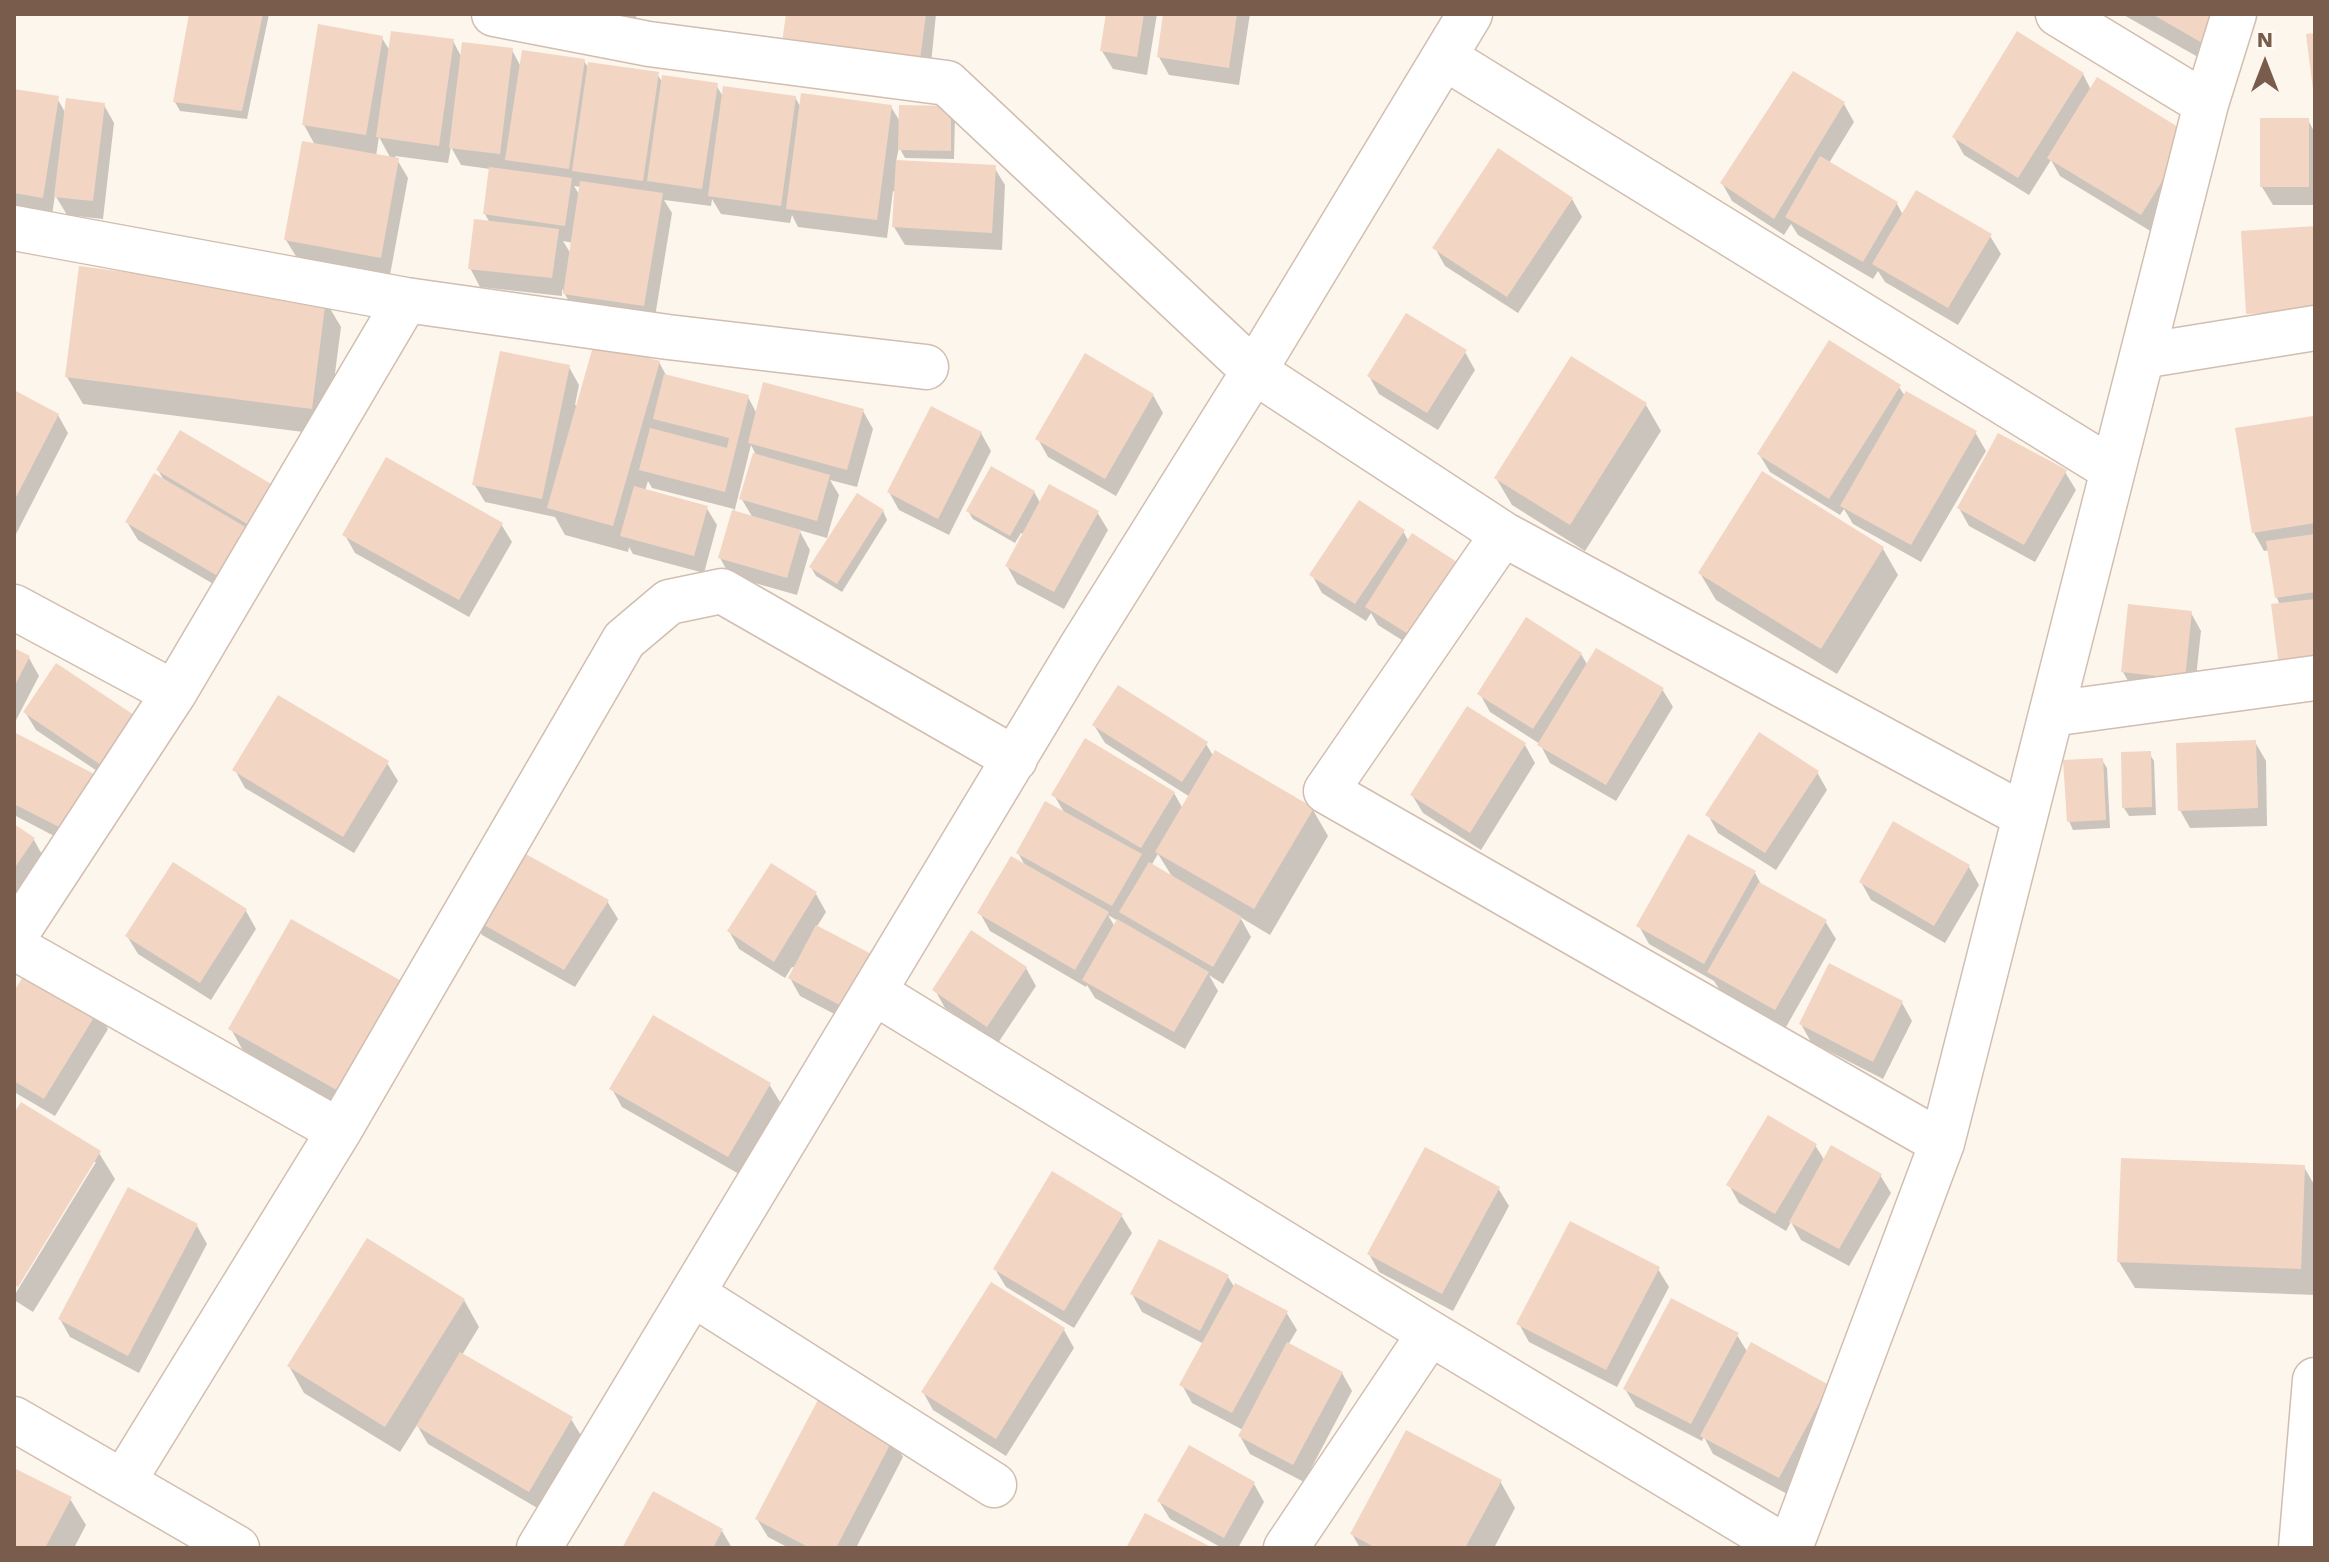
<!DOCTYPE html>
<html>
<head>
<meta charset="utf-8">
<style>
  body { margin:0 }
  #map { position:relative; width:2329px; height:1562px; overflow:hidden; background:#fdf6ec; font-family:"Work Sans",sans-serif }
  canvas { display:block }
  .frame { position:absolute; inset:0; border:16px solid #7a5c4d; pointer-events:none }
  .north { position:absolute; left:2225px; top:24px; width:80px; height:80px; -webkit-text-stroke:6px #fffaf3; paint-order:stroke; rotate:0deg; font-size:22px; font-weight:700; line-height:32px; text-align:center; color:#7a5c4d }
  .north::after { content:''; display:block; margin:auto; width:28px; height:36px; background:#7a5c4d; clip-path:polygon(50% 0,100% 100%,50% 72%,0 100%) }
</style>
</head>
<body>
<div id="map">
<canvas width="2329" height="1562"></canvas>
<div class="frame"></div>
<div class="north">N</div>
</div>
<script>
const ctx = document.querySelector('canvas').getContext('2d');
ctx.lineJoin = 'round';
function fill(path, color) { ctx.fillStyle = color; ctx.fill(path, 'evenodd'); }
function stroke(path, color, width, dash) { ctx.strokeStyle = color; ctx.lineWidth = width; ctx.lineCap = dash ? 'butt' : 'round'; ctx.setLineDash(dash || []); ctx.stroke(path); }
fill(new Path2D(`
  M 191,14 L 269,14 L 247,119 L 180,111 L 175,102 Z
  M 600,14 L 637,14 L 636,18 Z
  M 788,14 L 936,14 L 929,84 Z
  M 1108,14 L 1157,14 L 1147,75 L 1113,69 L 1102,51 Z
  M 1165,14 L 1250,14 L 1239,85 L 1169,75 L 1159,57 Z
  M 2122,14 L 2251,14 L 2219,69 Z
  M 382,38 L 390,51 L 453,41 L 462,58 L 512,50 L 521,67 L 584,61 L 589,69 L 657,74 L 663,83 L 716,85 L 724,98 L 795,97 L 801,108 L 891,107 L 901,123 L 901,107 L 955,116 L 954,159 L 905,158 L 899,147 L 896,162 L 994,167 L 1005,185 L 1002,250 L 905,245 L 894,227 L 896,192 L 893,191 L 887,238 L 798,227 L 792,215 L 790,223 L 721,214 L 712,199 L 711,206 L 664,200 L 672,213 L 654,323 L 575,312 L 562,289 L 562,296 L 480,287 L 470,268 L 490,223 L 485,214 L 490,169 L 461,165 L 451,147 L 448,163 L 395,156 L 408,178 L 390,275 L 297,258 L 286,240 L 315,145 L 304,125 ZM 379,137 L 391,159 L 376,156 ZM 574,186 L 581,187 L 580,196 ZM 563,241 L 573,243 L 571,254 Z
  M 2083,74 L 2091,90 L 2189,136 L 2152,232 L 2060,176 L 2051,160 L 2029,195 L 1964,155 L 1954,137 Z
  M 14,91 L 57,98 L 66,114 L 104,105 L 114,123 L 103,219 L 67,215 L 55,195 L 52,215 L 14,209 Z
  M 1844,104 L 1854,122 L 1829,163 L 1897,204 L 1903,215 L 1990,236 L 2001,254 L 1958,325 L 1885,282 L 1878,271 L 1873,279 L 1798,235 L 1791,224 L 1784,235 L 1732,201 L 1722,183 Z
  M 2308,120 L 2315,133 L 2315,205 L 2273,205 L 2262,187 Z
  M 1572,199 L 1582,217 L 1518,313 L 1445,266 L 1435,248 Z
  M 325,300 L 341,327 L 327,435 L 83,404 L 67,377 Z
  M 1465,352 L 1475,370 L 1438,430 L 1379,394 L 1369,376 Z
  M 659,362 L 667,377 L 748,397 L 757,414 L 863,411 L 873,429 L 857,487 L 830,480 L 839,495 L 827,538 L 799,530 L 810,550 L 797,595 L 730,576 L 720,558 L 734,509 L 652,488 L 648,481 L 645,491 L 706,507 L 717,525 L 704,573 L 633,554 L 629,547 L 628,552 L 565,535 L 555,517 L 485,502 L 474,484 L 569,367 L 579,385 L 575,405 L 578,406 ZM 751,445 L 755,453 L 741,498 L 753,518 L 734,513 Z
  M 1899,387 L 1905,396 L 1975,432 L 1986,451 L 1921,562 L 1853,524 L 1844,509 L 1840,515 L 1770,472 L 1759,454 Z
  M 14,392 L 58,415 L 68,433 L 14,538 Z
  M 1153,395 L 1163,413 L 1116,496 L 1048,457 L 1038,439 Z
  M 1646,405 L 1661,431 L 1585,551 L 1512,505 L 1496,478 Z
  M 2312,418 L 2315,424 L 2315,688 L 2277,598 L 2270,550 L 2264,551 L 2254,533 Z
  M 981,433 L 991,451 L 949,535 L 899,510 L 889,492 Z
  M 158,470 L 277,490 L 234,596 L 138,540 L 127,522 L 165,482 Z
  M 2065,472 L 2076,490 L 2035,562 L 1969,526 L 1959,508 Z
  M 1034,492 L 1041,504 L 1097,512 L 1108,530 L 1064,609 L 1017,584 L 1007,566 L 1024,534 L 1021,533 L 1015,543 L 973,519 L 968,511 Z
  M 883,511 L 887,520 L 842,592 L 816,576 L 811,567 Z
  M 501,524 L 512,542 L 469,617 L 355,553 L 345,535 Z
  M 1403,531 L 1409,542 L 1424,654 L 1378,625 L 1371,613 L 1366,621 L 1322,593 L 1312,575 Z
  M 1883,549 L 1898,575 L 1837,674 L 1716,600 L 1700,573 Z
  M 2191,613 L 2201,631 L 2194,696 L 2133,690 L 2123,672 Z
  M 14,650 L 29,658 L 39,676 L 14,724 Z
  M 1581,654 L 1588,666 L 1662,689 L 1673,707 L 1616,801 L 1550,763 L 1540,744 L 1490,712 L 1480,694 Z
  M 57,666 L 112,781 L 36,730 L 25,712 Z
  M 1094,725 L 1206,744 L 1214,757 L 1313,810 L 1328,836 L 1270,935 L 1240,917 L 1251,937 L 1223,984 L 1209,975 L 1218,991 L 1185,1049 L 1095,998 L 1087,985 L 1086,987 L 990,931 L 980,913 L 1026,867 L 1018,853 L 1065,814 L 1054,795 L 1174,793 L 1183,809 L 1190,797 L 1105,743 ZM 1158,854 L 1173,878 L 1151,866 ZM 1108,915 L 1118,921 L 1115,927 Z
  M 14,735 L 77,848 L 14,815 Z
  M 2255,742 L 2266,761 L 2267,826 L 2190,828 L 2180,810 Z
  M 1525,745 L 1535,763 L 1481,850 L 1423,813 L 1412,795 Z
  M 2149,753 L 2154,761 L 2156,815 L 2129,816 L 2124,808 Z
  M 2102,760 L 2107,768 L 2110,828 L 2073,830 L 2069,821 Z
  M 387,763 L 398,781 L 354,853 L 245,788 L 235,770 Z
  M 1817,772 L 1827,790 L 1776,870 L 1718,833 L 1708,815 Z
  M 14,826 L 34,840 L 44,858 L 14,901 Z
  M 174,865 L 246,911 L 256,929 L 211,1000 L 138,954 L 127,936 Z
  M 1969,867 L 1979,885 L 1945,943 L 1871,900 L 1861,882 Z
  M 1755,873 L 1762,886 L 1825,921 L 1836,939 L 1786,1027 L 1720,990 L 1714,981 L 1649,944 L 1639,926 Z
  M 816,894 L 826,912 L 816,928 L 861,1028 L 800,996 L 790,978 L 795,968 L 792,967 L 785,978 L 739,949 L 729,931 Z
  M 607,901 L 618,919 L 575,987 L 482,935 L 472,917 Z
  M 291,922 L 358,1119 L 246,1056 L 231,1029 Z
  M 1026,968 L 1036,986 L 998,1043 L 945,1008 L 935,990 Z
  M 14,994 L 98,1011 L 108,1029 L 55,1116 L 14,1092 Z
  M 1902,1003 L 1912,1021 L 1883,1079 L 1811,1042 L 1801,1024 Z
  M 769,1084 L 780,1102 L 739,1174 L 622,1107 L 612,1089 Z
  M 14,1117 L 99,1153 L 115,1179 L 33,1312 L 14,1300 L 14,1296 L 96,1162 L 92,1162 L 14,1289 Z
  M 1815,1145 L 1825,1161 L 1880,1175 L 1891,1193 L 1849,1266 L 1801,1240 L 1791,1222 L 1786,1231 L 1739,1203 L 1729,1185 Z
  M 2304,1167 L 2315,1186 L 2315,1295 L 2135,1288 L 2119,1262 Z
  M 1498,1188 L 1509,1206 L 1453,1311 L 1379,1272 L 1369,1254 Z
  M 1121,1215 L 1132,1233 L 1074,1328 L 1006,1287 L 995,1269 Z
  M 197,1226 L 207,1244 L 139,1373 L 70,1337 L 60,1319 Z
  M 1658,1269 L 1669,1287 L 1617,1387 L 1529,1342 L 1519,1324 Z
  M 1228,1277 L 1235,1288 L 1286,1312 L 1297,1330 L 1288,1345 L 1342,1373 L 1352,1391 L 1304,1482 L 1250,1454 L 1240,1436 L 1243,1430 L 1192,1403 L 1182,1385 L 1204,1344 L 1142,1312 L 1132,1294 Z
  M 464,1300 L 479,1327 L 462,1355 L 571,1419 L 582,1437 L 539,1509 L 428,1444 L 417,1425 L 400,1452 L 304,1393 L 289,1366 Z
  M 1064,1330 L 1074,1348 L 1006,1456 L 933,1410 L 923,1392 Z
  M 1737,1335 L 1748,1353 L 1828,1386 L 1789,1495 L 1713,1454 L 1704,1437 L 1702,1441 L 1636,1407 L 1625,1389 Z
  M 893,1439 L 903,1457 L 856,1548 L 789,1548 L 768,1537 L 757,1519 Z
  M 14,1470 L 70,1499 L 86,1525 L 74,1548 L 14,1548 Z
  M 1500,1481 L 1515,1508 L 1494,1548 L 1360,1548 L 1352,1534 Z
  M 1254,1484 L 1264,1502 L 1238,1548 L 1222,1548 L 1170,1519 L 1159,1501 Z
  M 722,1531 L 732,1548 L 624,1548 Z`), '#0003');
fill(new Path2D(`
  M 189,14 L 263,14 L 242,111 L 173,102 Z
  M 786,14 L 926,14 L 919,67 L 781,50 Z
  M 1106,14 L 1144,14 L 1137,57 L 1100,51 Z
  M 1163,14 L 1237,14 L 1229,68 L 1157,57 Z
  M 2152,14 L 2221,14 L 2204,44 Z
  M 318,24 L 383,36 L 366,135 L 302,125 Z
  M 391,31 L 454,39 L 439,146 L 376,137 Z
  M 2017,31 L 2084,73 L 2018,178 L 1952,137 Z
  M 2315,33 L 2315,89 L 2313,90 L 2306,34 Z
  M 462,42 L 513,48 L 500,154 L 449,148 Z
  M 522,50 L 585,59 L 569,169 L 505,160 Z
  M 588,62 L 659,72 L 643,181 L 572,171 Z
  M 1793,71 L 1845,102 L 1774,219 L 1720,183 Z
  M 662,75 L 718,83 L 702,189 L 647,181 Z
  M 2097,77 L 2191,135 L 2141,215 L 2047,158 Z
  M 723,86 L 796,96 L 781,206 L 708,196 Z
  M 14,89 L 59,96 L 43,198 L 14,193 Z
  M 801,93 L 892,105 L 877,220 L 786,209 Z
  M 66,98 L 105,103 L 93,201 L 54,197 Z
  M 899,105 L 951,106 L 951,151 L 898,150 Z
  M 2260,118 L 2309,118 L 2309,187 L 2260,187 Z
  M 302,141 L 399,158 L 381,258 L 284,240 Z
  M 1498,148 L 1573,198 L 1507,297 L 1432,248 Z
  M 1820,156 L 1898,202 L 1863,262 L 1785,217 Z
  M 896,160 L 996,165 L 992,233 L 892,227 Z
  M 489,167 L 572,178 L 565,226 L 483,214 Z
  M 580,181 L 663,193 L 644,306 L 563,294 Z
  M 1916,190 L 1992,234 L 1948,308 L 1872,264 Z
  M 474,219 L 559,229 L 552,278 L 468,269 Z
  M 2315,226 L 2315,310 L 2246,314 L 2241,231 Z
  M 79,266 L 326,298 L 312,409 L 65,377 Z
  M 1406,313 L 1467,350 L 1427,413 L 1367,376 Z
  M 1829,340 L 1901,385 L 1829,499 L 1757,454 Z
  M 594,343 L 660,361 L 613,526 L 547,508 Z
  M 500,351 L 570,365 L 542,499 L 472,485 Z
  M 1085,353 L 1154,394 L 1105,479 L 1035,439 Z
  M 1571,356 L 1647,403 L 1570,525 L 1494,478 Z
  M 664,374 L 749,395 L 725,492 L 639,470 L 650,428 L 727,448 L 729,438 L 653,419 Z
  M 763,382 L 864,409 L 847,470 L 748,443 Z
  M 14,390 L 59,414 L 14,501 Z
  M 1906,391 L 1977,431 L 1911,545 L 1840,506 Z
  M 931,406 L 982,432 L 938,519 L 887,492 Z
  M 2313,416 L 2315,523 L 2252,533 L 2235,428 Z
  M 180,430 L 278,488 L 254,528 L 156,470 Z
  M 1998,433 L 2067,470 L 2024,545 L 1957,508 Z
  M 753,453 L 830,475 L 817,521 L 739,499 Z
  M 386,457 L 503,523 L 459,600 L 342,535 Z
  M 991,466 L 1035,491 L 1010,536 L 966,511 Z
  M 1762,471 L 1884,547 L 1821,649 L 1698,573 Z
  M 154,473 L 252,531 L 223,579 L 125,522 Z
  M 1049,484 L 1099,511 L 1054,592 L 1005,566 Z
  M 634,486 L 708,506 L 694,556 L 620,536 Z
  M 857,493 L 884,510 L 837,584 L 809,567 Z
  M 1359,500 L 1405,530 L 1355,604 L 1309,575 Z
  M 732,510 L 801,530 L 787,578 L 718,558 Z
  M 1412,533 L 1460,564 L 1413,637 L 1365,607 Z
  M 2315,534 L 2315,592 L 2275,598 L 2266,541 Z
  M 2315,599 L 2315,669 L 2280,674 L 2271,604 Z
  M 2128,604 L 2192,611 L 2185,679 L 2121,672 Z
  M 1526,617 L 1582,653 L 1533,729 L 1477,694 Z
  M 14,648 L 30,656 L 14,687 Z
  M 1596,648 L 1664,688 L 1606,785 L 1537,745 Z
  M 56,663 L 134,715 L 101,765 L 23,712 Z
  M 1118,685 L 1208,742 L 1182,782 L 1092,725 Z
  M 278,695 L 389,761 L 343,837 L 232,770 Z
  M 1467,706 L 1526,743 L 1470,833 L 1410,795 Z
  M 14,732 L 96,775 L 67,831 L 14,804 Z
  M 1759,732 L 1819,771 L 1765,853 L 1705,815 Z
  M 1085,738 L 1175,792 L 1141,848 L 1051,795 Z
  M 2256,740 L 2258,808 L 2178,811 L 2176,743 Z
  M 1215,750 L 1314,808 L 1254,909 L 1155,852 Z
  M 2151,751 L 2152,807 L 2122,808 L 2121,752 Z
  M 2103,758 L 2106,820 L 2067,822 L 2063,760 Z
  M 1045,801 L 1142,854 L 1112,906 L 1016,853 Z
  M 1893,821 L 1970,865 L 1934,926 L 1859,882 Z
  M 14,824 L 35,838 L 14,869 Z
  M 1688,834 L 1756,871 L 1704,964 L 1636,926 Z
  M 513,847 L 609,900 L 564,970 L 470,917 Z
  M 1011,856 L 1109,912 L 1075,970 L 977,913 Z
  M 173,862 L 247,909 L 200,983 L 125,936 Z
  M 1149,862 L 1242,917 L 1213,967 L 1119,912 Z
  M 771,863 L 817,892 L 774,962 L 727,931 Z
  M 1759,882 L 1827,920 L 1775,1010 L 1707,972 Z
  M 291,919 L 405,983 L 342,1093 L 228,1029 Z
  M 1117,919 L 1209,972 L 1174,1032 L 1082,980 Z
  M 816,925 L 879,958 L 851,1011 L 788,978 Z
  M 971,930 L 1027,967 L 987,1027 L 932,990 Z
  M 1829,963 L 1903,1001 L 1873,1062 L 1799,1024 Z
  M 29,967 L 99,1009 L 44,1099 L 14,1081 L 14,991 Z
  M 653,1015 L 771,1083 L 728,1157 L 609,1089 Z
  M 21,1102 L 101,1151 L 18,1287 L 14,1284 L 14,1113 Z
  M 1768,1115 L 1817,1144 L 1775,1214 L 1726,1185 Z
  M 1831,1145 L 1882,1174 L 1839,1249 L 1789,1222 Z
  M 1425,1147 L 1500,1187 L 1442,1294 L 1367,1254 Z
  M 2121,1158 L 2305,1165 L 2301,1269 L 2117,1262 Z
  M 1052,1171 L 1123,1214 L 1064,1311 L 993,1269 Z
  M 128,1187 L 198,1224 L 128,1356 L 58,1319 Z
  M 1570,1221 L 1660,1267 L 1606,1370 L 1516,1324 Z
  M 367,1238 L 465,1299 L 385,1427 L 287,1366 Z
  M 1159,1239 L 1229,1275 L 1200,1331 L 1130,1294 Z
  M 991,1282 L 1065,1328 L 996,1439 L 921,1392 Z
  M 1235,1283 L 1288,1311 L 1232,1413 L 1179,1385 Z
  M 1671,1298 L 1739,1333 L 1691,1424 L 1623,1389 Z
  M 1287,1342 L 1343,1372 L 1293,1465 L 1238,1436 Z
  M 1751,1342 L 1829,1385 L 1779,1478 L 1700,1436 Z
  M 460,1352 L 573,1417 L 529,1492 L 416,1426 Z
  M 819,1398 L 894,1437 L 836,1548 L 810,1548 L 755,1519 Z
  M 1406,1430 L 1502,1480 L 1465,1548 L 1376,1548 L 1350,1534 Z
  M 1189,1445 L 1255,1482 L 1224,1538 L 1157,1501 Z
  M 14,1468 L 72,1497 L 45,1548 L 14,1548 Z
  M 653,1491 L 723,1529 L 713,1548 L 622,1548 Z
  M 1145,1513 L 1213,1548 L 1126,1548 Z`), '#f3d5c3');
const street = new Path2D(`
  M 494,14 L 649,44 L 947,83 L 1254,371 L 1503,534 L 2025,816
  M 2058,14 L 2206,104
  M 1444,57 L 2113,470
  M 14,228 L 406,300 L 668,337 L 926,367
  M 2142,356 L 2315,328
  M 1503,534 L 1326,791 L 1942,1143
  M 14,607 L 174,693
  M 2051,714 L 2315,678
  M 14,937 L 174,693 L 406,300
  M 14,947 L 339,1131
  M 874,992 L 1430,1333 L 1787,1548
  M 693,1294 L 994,1485
  M 14,1419 L 237,1548
  M 123,1482 L 339,1131 L 624,640 L 669,602 L 722,591 L 1015,759
  M 539,1548 L 1080,649 L 1254,371 L 1470,14
  M 1286,1548 L 1430,1333
  M 1790,1548 L 1942,1143 L 2206,104 L 2234,14
  M 2301,1548 L 2315,1380`);
stroke(street, '#d1beb0', 47);
stroke(street, '#fff', 44);
</script>
</body>
</html>
